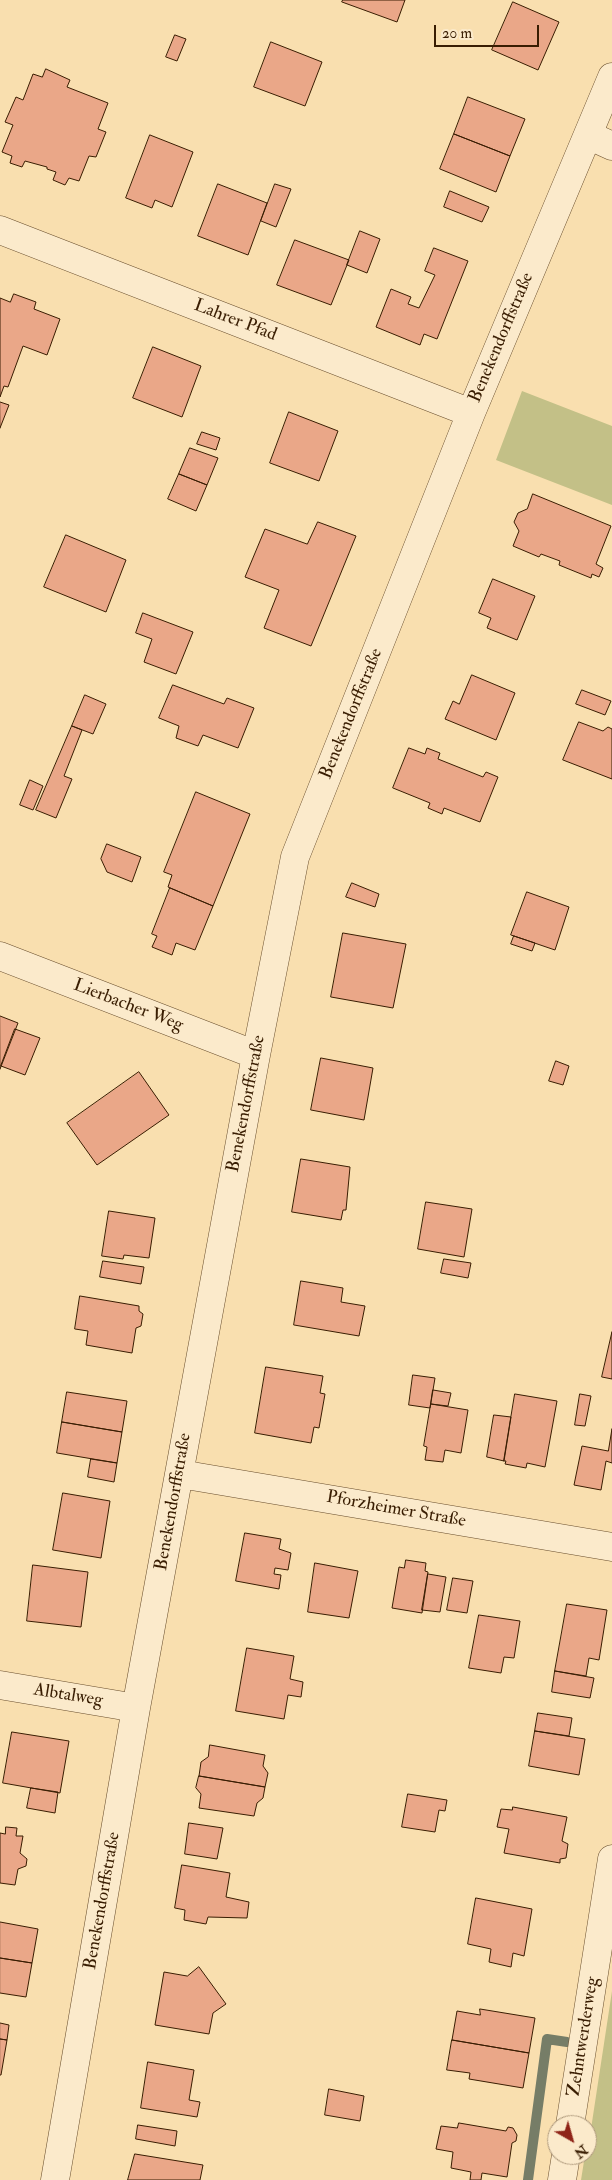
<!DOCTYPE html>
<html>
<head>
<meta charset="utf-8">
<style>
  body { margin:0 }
  #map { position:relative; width:612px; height:2180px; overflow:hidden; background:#f9dfaf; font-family:"IM FELL Double Pica",serif }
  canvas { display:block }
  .north { position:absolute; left:547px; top:2115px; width:50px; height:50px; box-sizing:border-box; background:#fbeacb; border:1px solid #ad987b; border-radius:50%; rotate:142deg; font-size:14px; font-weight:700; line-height:20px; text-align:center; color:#391d02 }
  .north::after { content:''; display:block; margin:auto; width:18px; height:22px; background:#8f2418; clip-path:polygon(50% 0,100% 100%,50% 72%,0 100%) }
  .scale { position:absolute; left:434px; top:25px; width:105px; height:22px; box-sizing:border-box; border:2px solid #391d02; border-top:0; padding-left:6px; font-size:15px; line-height:18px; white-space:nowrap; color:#391d02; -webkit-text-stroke:4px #fbeacb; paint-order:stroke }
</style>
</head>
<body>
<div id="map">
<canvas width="612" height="2180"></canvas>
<div class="north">N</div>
<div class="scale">20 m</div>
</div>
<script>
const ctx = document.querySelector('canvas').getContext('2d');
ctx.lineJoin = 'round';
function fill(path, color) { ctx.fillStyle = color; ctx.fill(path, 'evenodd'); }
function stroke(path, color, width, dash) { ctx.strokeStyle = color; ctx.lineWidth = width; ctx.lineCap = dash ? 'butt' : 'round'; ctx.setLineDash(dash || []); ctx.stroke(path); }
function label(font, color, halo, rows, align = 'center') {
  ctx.font = font + ' "IM FELL Double Pica",serif'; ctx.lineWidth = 5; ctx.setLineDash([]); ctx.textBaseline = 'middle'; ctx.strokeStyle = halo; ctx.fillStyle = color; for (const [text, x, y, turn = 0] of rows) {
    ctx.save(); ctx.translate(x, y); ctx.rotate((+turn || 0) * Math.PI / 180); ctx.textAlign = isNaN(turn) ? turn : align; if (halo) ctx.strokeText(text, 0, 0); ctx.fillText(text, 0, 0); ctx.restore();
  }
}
fill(new Path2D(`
  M 522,391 L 612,426 L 612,505 L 496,460 Z
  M 612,1991 L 612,2180 L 581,2180 L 585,2155 L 587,2155 Z`), '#c3c087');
stroke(new Path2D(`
  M 528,2180 L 547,2039 L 567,2042`), '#767d67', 10);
const building = new Path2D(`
  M 343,0 L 405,0 L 397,22 L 342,2 Z
  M 513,2 L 559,22 L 538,70 L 492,50 Z
  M 175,35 L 186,39 L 177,61 L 166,57 Z
  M 271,42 L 322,62 L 305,106 L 254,87 Z
  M 46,69 L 70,80 L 67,87 L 108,103 L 98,129 L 106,132 L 96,157 L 89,156 L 79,181 L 69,178 L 65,185 L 53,180 L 56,172 L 47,169 L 47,167 L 25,161 L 22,167 L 10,163 L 12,156 L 2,152 L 13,125 L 5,122 L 16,97 L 23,100 L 33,74 L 42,77 Z
  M 468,97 L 525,119 L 510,156 L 454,134 Z
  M 454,134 L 510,156 L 496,192 L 440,169 Z
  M 150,135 L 193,152 L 172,207 L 155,200 L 152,208 L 126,198 Z
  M 218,184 L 267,203 L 248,255 L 198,236 Z
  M 275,184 L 291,189 L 276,227 L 261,221 Z
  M 450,191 L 489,207 L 482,222 L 444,207 Z
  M 360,231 L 380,239 L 367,273 L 347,265 Z
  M 295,240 L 349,260 L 331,305 L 277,285 Z
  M 434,248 L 468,261 L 437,339 L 424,334 L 420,345 L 376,327 L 391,289 L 411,297 L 408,304 L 419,308 L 435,275 L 425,271 Z
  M 14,294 L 36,302 L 34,309 L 60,319 L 47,355 L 23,346 L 8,387 L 4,386 L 0,397 L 0,298 L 10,302 Z
  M 153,347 L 201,366 L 182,417 L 133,398 Z
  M 0,402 L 9,405 L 0,428 Z
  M 289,412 L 338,431 L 319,481 L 270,463 Z
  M 202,432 L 220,438 L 216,450 L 197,444 Z
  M 190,448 L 218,458 L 207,485 L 179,474 Z
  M 179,474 L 207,485 L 196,511 L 168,499 Z
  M 533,494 L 611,526 L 596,564 L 603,568 L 599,577 L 592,574 L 591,578 L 559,565 L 560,561 L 541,554 L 539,557 L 513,546 L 519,531 L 514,522 L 518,513 L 527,509 Z
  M 318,522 L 356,536 L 311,646 L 264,628 L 279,590 L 245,577 L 265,529 L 307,544 Z
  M 66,535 L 126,560 L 106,612 L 44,587 Z
  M 493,579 L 535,596 L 517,640 L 487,628 L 491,618 L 479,613 Z
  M 143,613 L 193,632 L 176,674 L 144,662 L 152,639 L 136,633 Z
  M 472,675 L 515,693 L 496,740 L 445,719 L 453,701 L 459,704 Z
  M 173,685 L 224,704 L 227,698 L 254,708 L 238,748 L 203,735 L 198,746 L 176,738 L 179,726 L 159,718 Z
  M 582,690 L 611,701 L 605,715 L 576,704 Z
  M 85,695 L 106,704 L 93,734 L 72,726 Z
  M 579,722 L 603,731 L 608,727 L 612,729 L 612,779 L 563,760 Z
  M 72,726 L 82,730 L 64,776 L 72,779 L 56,818 L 36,810 Z
  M 409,748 L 425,754 L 427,748 L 440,753 L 438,759 L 483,777 L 486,772 L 498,777 L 480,822 L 444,808 L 442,814 L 428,808 L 430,803 L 393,788 Z
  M 30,780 L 43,786 L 33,810 L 20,805 Z
  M 196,792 L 250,814 L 213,906 L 168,887 L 172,875 L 164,872 Z
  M 107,844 L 141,857 L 132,882 L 107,872 L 101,859 Z
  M 352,883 L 379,894 L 375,907 L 346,897 Z
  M 170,888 L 213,906 L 195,950 L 176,943 L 172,955 L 152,947 L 157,936 L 152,934 Z
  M 527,892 L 569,907 L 555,950 L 511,935 Z
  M 343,933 L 406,944 L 393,1008 L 331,997 Z
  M 514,936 L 535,943 L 532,951 L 511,944 Z
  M 0,1016 L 18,1023 L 0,1069 Z
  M 15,1029 L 40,1038 L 25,1075 L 1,1066 Z
  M 321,1058 L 373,1068 L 364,1120 L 311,1110 Z
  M 556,1061 L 569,1066 L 563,1085 L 549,1081 Z
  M 139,1072 L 169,1115 L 97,1165 L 67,1123 Z
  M 301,1159 L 350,1167 L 346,1210 L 343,1210 L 341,1220 L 292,1212 Z
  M 426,1202 L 472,1209 L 464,1257 L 418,1249 Z
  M 109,1211 L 155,1218 L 149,1258 L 124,1255 L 123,1259 L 102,1256 Z
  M 444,1259 L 471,1263 L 468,1278 L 441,1273 Z
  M 103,1261 L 144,1267 L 141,1284 L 100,1277 Z
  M 301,1281 L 343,1288 L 341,1302 L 365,1306 L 359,1336 L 294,1325 Z
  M 80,1296 L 139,1306 L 139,1311 L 143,1314 L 141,1326 L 136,1328 L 132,1353 L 86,1345 L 88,1331 L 75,1329 Z
  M 612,1332 L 612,1379 L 602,1377 Z
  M 266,1367 L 323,1376 L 320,1393 L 325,1394 L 319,1428 L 314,1427 L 311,1443 L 255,1433 Z
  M 413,1375 L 435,1378 L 430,1408 L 409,1405 Z
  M 433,1390 L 451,1393 L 448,1406 L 431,1404 Z
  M 67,1392 L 127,1401 L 122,1432 L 62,1422 Z
  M 515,1394 L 557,1401 L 545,1467 L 527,1463 L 526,1468 L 505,1464 L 506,1461 L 504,1461 Z
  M 580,1394 L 591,1396 L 585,1426 L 575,1425 Z
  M 431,1404 L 468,1410 L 461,1453 L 445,1450 L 443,1462 L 425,1460 L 427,1447 L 424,1446 Z
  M 494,1415 L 511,1417 L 504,1461 L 487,1457 Z
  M 62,1422 L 122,1432 L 117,1463 L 57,1453 Z
  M 612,1429 L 612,1463 L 606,1461 L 601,1490 L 574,1485 L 582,1446 L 608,1451 Z
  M 91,1459 L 117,1463 L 114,1482 L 88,1477 Z
  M 63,1493 L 110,1501 L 101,1558 L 53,1550 Z
  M 245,1533 L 281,1539 L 279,1549 L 291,1553 L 288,1570 L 275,1568 L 274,1574 L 281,1575 L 279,1589 L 236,1581 Z
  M 406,1560 L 426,1563 L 425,1571 L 428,1572 L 422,1613 L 392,1608 L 399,1567 L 404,1568 Z
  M 315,1563 L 358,1571 L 349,1618 L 308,1612 Z
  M 33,1565 L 88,1572 L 81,1627 L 27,1621 Z
  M 428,1574 L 446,1577 L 440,1612 L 422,1610 Z
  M 453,1578 L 473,1581 L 467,1613 L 447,1610 Z
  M 567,1604 L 607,1610 L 599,1660 L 589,1658 L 586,1676 L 555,1671 Z
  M 479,1615 L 520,1621 L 514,1658 L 504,1657 L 501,1673 L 469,1668 Z
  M 247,1648 L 294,1656 L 290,1679 L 303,1682 L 301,1697 L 288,1695 L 284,1719 L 236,1711 Z
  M 555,1671 L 594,1678 L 590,1698 L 552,1692 Z
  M 538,1713 L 572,1718 L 569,1736 L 535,1731 Z
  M 535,1731 L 585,1739 L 579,1775 L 529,1766 Z
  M 12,1732 L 69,1741 L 60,1793 L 3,1783 Z
  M 210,1745 L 265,1755 L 263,1766 L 268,1773 L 265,1787 L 199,1776 L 201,1762 L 208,1757 Z
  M 199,1776 L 265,1787 L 263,1798 L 257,1803 L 254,1816 L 199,1808 L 201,1794 L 196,1788 Z
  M 31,1788 L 58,1792 L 55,1813 L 27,1808 Z
  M 408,1794 L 447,1800 L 445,1811 L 439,1810 L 435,1832 L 402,1827 Z
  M 513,1807 L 567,1817 L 562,1841 L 568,1844 L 566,1858 L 560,1859 L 560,1863 L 504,1853 L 509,1829 L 497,1827 L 501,1809 L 512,1810 Z
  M 189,1823 L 223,1828 L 217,1859 L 185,1854 Z
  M 6,1827 L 17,1828 L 16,1836 L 23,1836 L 20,1853 L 27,1859 L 26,1866 L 18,1869 L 15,1885 L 0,1883 L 0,1833 L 5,1834 Z
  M 182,1865 L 230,1873 L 226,1897 L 249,1902 L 247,1918 L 208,1917 L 206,1924 L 184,1920 L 185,1910 L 175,1908 Z
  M 476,1898 L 532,1909 L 524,1956 L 513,1953 L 511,1967 L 489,1962 L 491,1949 L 468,1944 Z
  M 0,1922 L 38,1929 L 32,1963 L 0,1958 Z
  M 0,1958 L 32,1963 L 26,1997 L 0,1993 Z
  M 199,1967 L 226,2004 L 213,2013 L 209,2034 L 155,2025 L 164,1972 L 187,1976 Z
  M 480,2009 L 535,2018 L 529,2053 L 452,2040 L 457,2011 L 480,2015 Z
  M 0,2023 L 9,2025 L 7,2040 L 0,2039 Z
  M 0,2039 L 7,2040 L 1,2075 L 0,2075 Z
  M 452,2040 L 529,2053 L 523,2088 L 469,2079 L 470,2073 L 447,2070 Z
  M 148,2062 L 194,2070 L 189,2100 L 200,2102 L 197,2117 L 141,2108 Z
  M 329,2089 L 364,2096 L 360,2121 L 325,2115 Z
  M 459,2123 L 506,2131 L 508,2127 L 513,2128 L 517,2135 L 516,2141 L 512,2143 L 507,2177 L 482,2173 L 481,2180 L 470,2180 L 471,2172 L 451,2168 L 453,2152 L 436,2149 L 441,2126 L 457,2128 Z
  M 138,2125 L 177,2131 L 175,2146 L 136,2139 Z
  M 135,2154 L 203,2165 L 200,2180 L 128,2180 Z`);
fill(building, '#eaa788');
stroke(building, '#391d02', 1);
const minor = new Path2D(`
  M 588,135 L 612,146
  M 0,230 L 471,413
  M 0,956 L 256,1055
  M 180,1474 L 612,1547
  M 0,1685 L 136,1708
  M 570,2125 L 612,1859
  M 55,2180 L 136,1708 L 256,1055 L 295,857 L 471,413 L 612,77
  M 562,2180 L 566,2155`);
stroke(minor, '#694e2d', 29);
stroke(minor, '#fbeacb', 28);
label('18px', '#391d02', '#fbeacb', [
  ["Lahrer Pfad",235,321,21],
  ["Benekendorffstraße",502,338,-67],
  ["Benekendorffstraße",352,714,-68],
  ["Lierbacher Weg",128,1006,21],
  ["Benekendorffstraße",247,1104,-79],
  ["Benekendorffstraße",174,1502,-80],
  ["Pforzheimer Straße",396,1510,10],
  ["Albtalweg",68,1696,9],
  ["Benekendorffstraße",103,1901,-80],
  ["Zehntwerderweg",584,2037,-81]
]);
</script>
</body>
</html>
